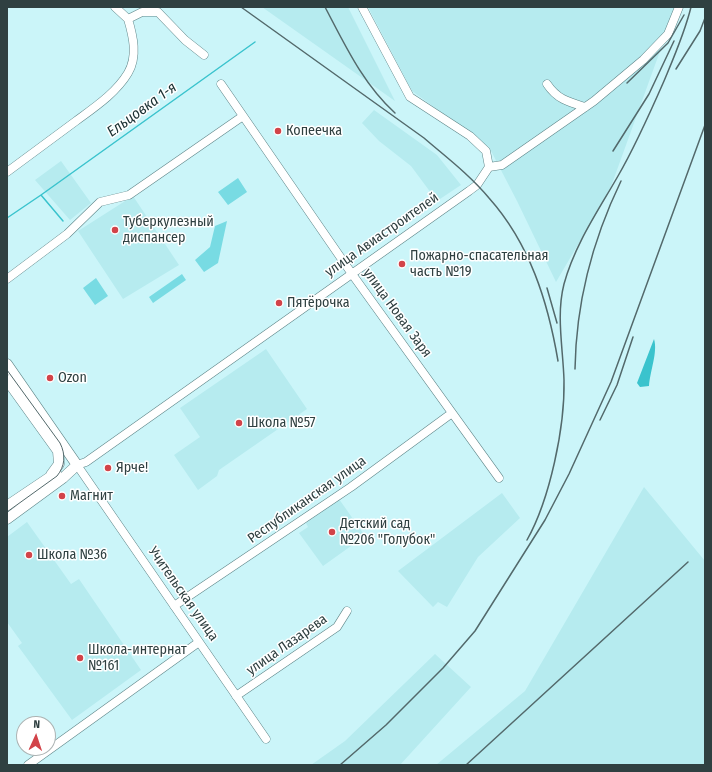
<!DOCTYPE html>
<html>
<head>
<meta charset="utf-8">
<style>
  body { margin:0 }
  #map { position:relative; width:712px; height:772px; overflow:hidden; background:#cbf5f9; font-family:"Fira Sans Condensed",sans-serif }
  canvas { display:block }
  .frame { position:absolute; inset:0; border:8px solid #2f4041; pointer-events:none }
  .north { position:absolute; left:16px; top:716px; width:40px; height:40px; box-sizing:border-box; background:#fff; border:1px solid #acb3b3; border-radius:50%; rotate:3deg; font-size:11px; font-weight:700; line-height:16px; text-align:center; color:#2f4041 }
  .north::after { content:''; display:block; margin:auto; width:14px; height:18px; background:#d24349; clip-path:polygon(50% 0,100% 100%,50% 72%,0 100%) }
</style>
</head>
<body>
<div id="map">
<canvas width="712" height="772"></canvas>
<div class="frame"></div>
<div class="north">N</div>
</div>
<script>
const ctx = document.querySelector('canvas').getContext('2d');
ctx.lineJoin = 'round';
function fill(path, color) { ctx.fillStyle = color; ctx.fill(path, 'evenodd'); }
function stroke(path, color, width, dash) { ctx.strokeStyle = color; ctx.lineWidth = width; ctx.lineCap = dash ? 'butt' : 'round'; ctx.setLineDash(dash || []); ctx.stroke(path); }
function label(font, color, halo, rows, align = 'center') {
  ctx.font = font + ' "Fira Sans Condensed",sans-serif'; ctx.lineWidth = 3; ctx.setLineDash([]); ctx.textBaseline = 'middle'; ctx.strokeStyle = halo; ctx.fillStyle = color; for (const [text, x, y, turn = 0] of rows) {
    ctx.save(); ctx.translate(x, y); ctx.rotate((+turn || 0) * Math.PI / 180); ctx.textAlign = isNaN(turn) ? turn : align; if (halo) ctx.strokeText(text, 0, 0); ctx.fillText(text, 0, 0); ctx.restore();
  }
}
fill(new Path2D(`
  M 262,7 L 348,7 L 395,101 Z
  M 368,7 L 676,7 L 609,192 L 556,282 L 517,201 L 489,147 L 412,91 Z
  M 374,110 L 437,155 L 461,185 L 437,201 L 411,166 L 379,141 L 362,123 Z
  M 61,161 L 91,203 L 70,220 L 35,180 Z
  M 133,196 L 179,265 L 123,299 L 78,231 Z
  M 266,349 L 307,409 L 219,470 L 217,476 L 198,490 L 174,455 L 200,437 L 180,408 Z
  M 644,487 L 705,561 L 705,765 L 436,765 L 525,691 Z
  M 502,493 L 520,518 L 478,557 L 447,607 L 438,602 L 433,607 L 398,571 Z
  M 339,499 L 365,536 L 323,566 L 299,533 L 308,527 L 306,523 Z
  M 27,522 L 71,584 L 79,579 L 141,670 L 72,720 L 18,646 L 22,643 L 7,622 L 7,537 Z
  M 435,654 L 471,687 L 400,765 L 311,765 L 345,741 Z`), '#b6ebef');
fill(new Path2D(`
  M 238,178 L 247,192 L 228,205 L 218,192 Z
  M 227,221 L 218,263 L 204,272 L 195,260 L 210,247 L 215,226 Z
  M 182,274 L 186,280 L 153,303 L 149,297 Z
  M 96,278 L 108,296 L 95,305 L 83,288 Z`), '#78dbe3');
fill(new Path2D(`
  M 654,339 C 658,352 650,371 649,386 L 640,387 L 637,383 Z`), '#3ac3cd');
stroke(new Path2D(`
  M 41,195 L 255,42
  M 7,218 L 41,195 L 63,221`), '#3ac3cd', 1.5);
const minor = new Path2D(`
  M 115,7 L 128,19
  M 362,7 L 410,97 L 470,136 L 486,151 L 489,167
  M 128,19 L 142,12 L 158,12 L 185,40 L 204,55
  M 221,84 L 352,274 L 499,478
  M 547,84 C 557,99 568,102 585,107
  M 7,172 C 30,155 53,138 76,121 C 95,107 116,93 128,73 C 138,56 133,36 128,19
  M 7,279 L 67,234 L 100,202 L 129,195 L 243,116
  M 174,606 L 351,487 L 452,413
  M 236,696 L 337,627 L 347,611
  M 266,739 L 77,465 L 86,462 L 469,191 L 477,185 L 489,167 L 502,165 L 594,101 L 643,60 L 668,34 L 679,7
  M 28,765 L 199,642`);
const major = new Path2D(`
  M 7,364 L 77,465
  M 7,380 L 58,451 L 59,464 L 51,475
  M 7,506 L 56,473
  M 7,519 L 63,478 L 77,465`);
stroke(minor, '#5d8487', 9);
stroke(major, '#5d8487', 11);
stroke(minor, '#fff', 8);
stroke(major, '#fff', 10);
stroke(new Path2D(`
  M 7,370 L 60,443 C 66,455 65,466 57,476 L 7,512`), '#53696b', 1);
stroke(new Path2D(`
  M 241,7 L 424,138 C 446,157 470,175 489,198 C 530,244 548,302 558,361
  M 325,7 C 345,45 363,84 395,113
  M 676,69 L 700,31 L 705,18
  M 627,83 L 668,43 L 684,15
  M 613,151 L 649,94 L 674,41
  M 547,288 L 557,323
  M 575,369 C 576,303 592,241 621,181
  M 600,420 L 617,385 L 633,337
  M 527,540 C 550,499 565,427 564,380 C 563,348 556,315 564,284 C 575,244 598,211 618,176 C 636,145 650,113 664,81 C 674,57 685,32 691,7
  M 340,765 L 386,725 L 443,668 L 475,631 L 545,520 L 569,474 L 611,382 L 705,125
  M 466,765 L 688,562`), '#53696b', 1.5);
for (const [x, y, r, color] of [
  [278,131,4,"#d24349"],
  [115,230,4,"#d24349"],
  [402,264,4,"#d24349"],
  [279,303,4,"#d24349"],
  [50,378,4,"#d24349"],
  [239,423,4,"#d24349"],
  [108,468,4,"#d24349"],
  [62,496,4,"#d24349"],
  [332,532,4,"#d24349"],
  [29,555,4,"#d24349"],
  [80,658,4,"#d24349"]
]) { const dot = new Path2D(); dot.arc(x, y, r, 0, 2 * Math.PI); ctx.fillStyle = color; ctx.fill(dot); stroke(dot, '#fff', 1.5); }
label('14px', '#2f4041', '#fff', [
  ["Копеечка",286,131],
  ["Туберкулезный",123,222],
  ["диспансер",123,238],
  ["Пожарно-спасательная",410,256],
  ["часть №19",410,272],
  ["Пятёрочка",287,303],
  ["Ozon",58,378],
  ["Школа №57",247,423],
  ["Ярче!",116,468],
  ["Магнит",70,496],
  ["Детский сад",340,524],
  ["№206 \"Голубок\"",340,540],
  ["Школа №36",37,555],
  ["Школа-интернат",88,650],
  ["№161",88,666]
], 'left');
label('14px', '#2f4041', '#fff', [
  ["улица Авиастроителей",382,235,-35],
  ["улица Новая Заря",397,313,54],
  ["Республиканская улица",307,500,-35],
  ["Учительская улица",183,594,55],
  ["улица Лазарева",287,645,-35]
]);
label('italic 15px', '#1a3032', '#fff', [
  ["Ельцовка 1-я",142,110,-36]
]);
</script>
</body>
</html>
